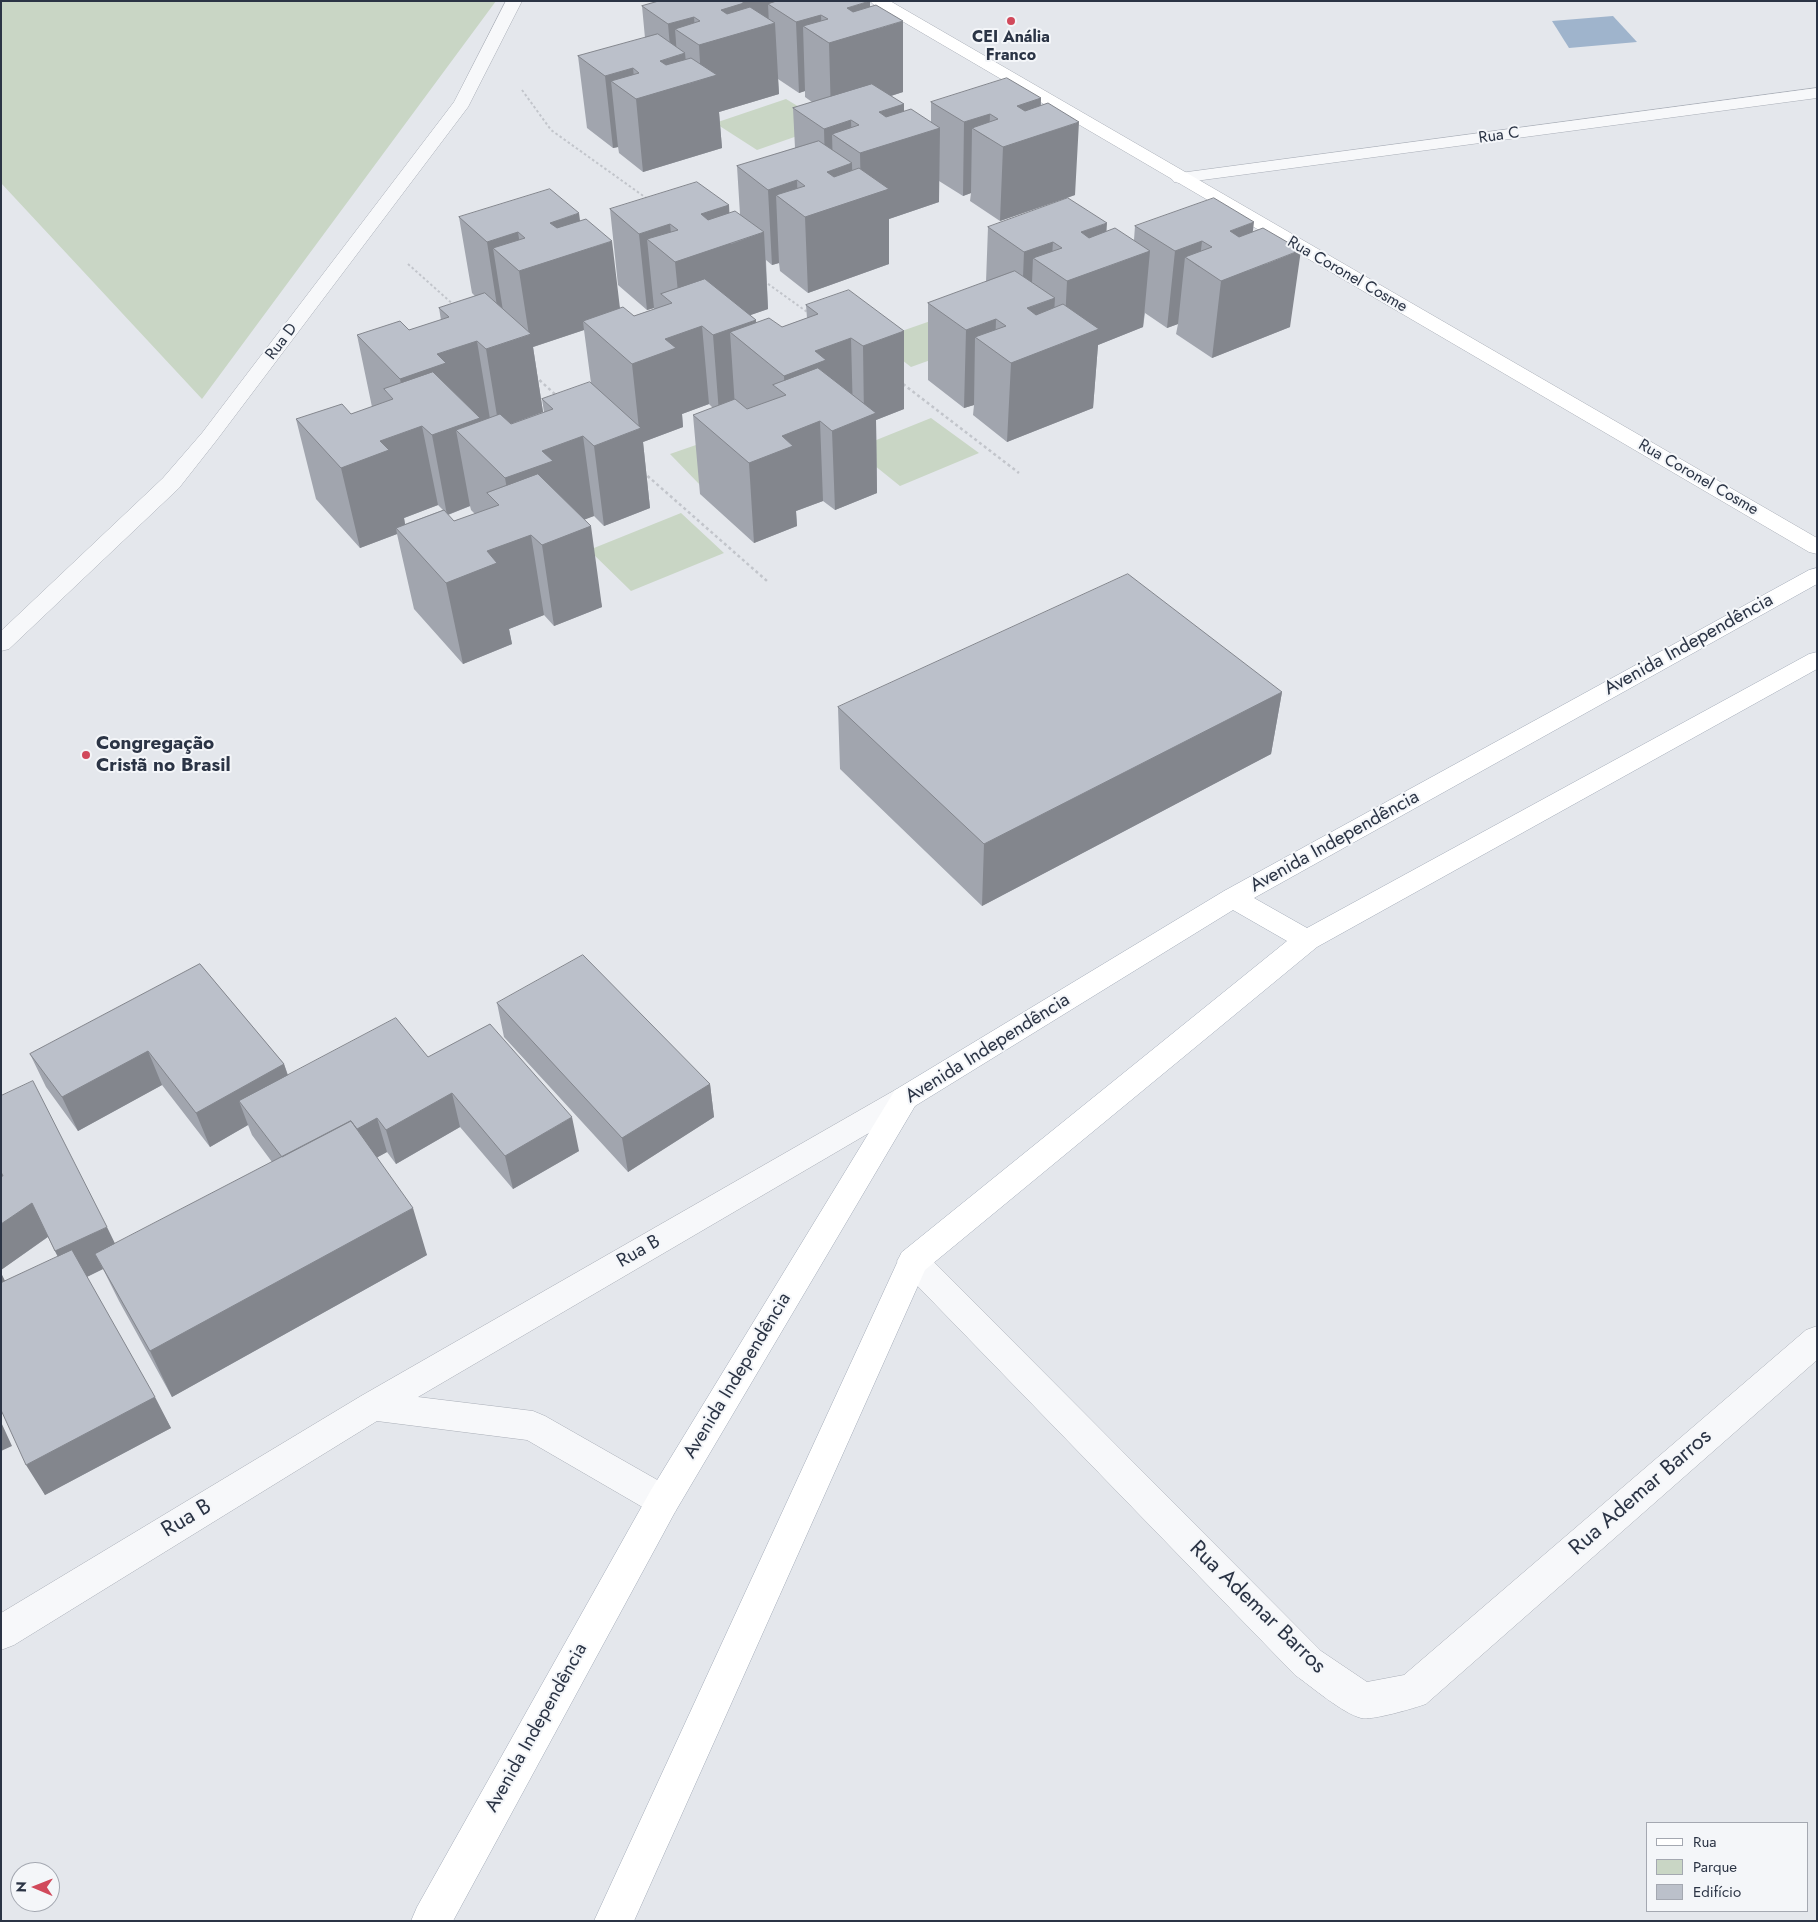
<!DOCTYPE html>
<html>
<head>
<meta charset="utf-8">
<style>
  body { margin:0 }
  #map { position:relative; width:1818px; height:1922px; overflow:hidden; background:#e4e7ec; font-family:Jost,sans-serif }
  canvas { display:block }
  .frame { position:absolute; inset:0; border:2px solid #2b3445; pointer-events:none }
  .legend { position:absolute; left:1646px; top:1822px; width:162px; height:90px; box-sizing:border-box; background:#f4f6f9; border:1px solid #a4a8b1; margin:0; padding:6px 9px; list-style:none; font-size:15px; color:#2b3445 }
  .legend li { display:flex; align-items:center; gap:10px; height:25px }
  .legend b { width:25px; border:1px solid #a4a8b1 }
  .north { position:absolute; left:10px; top:1862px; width:50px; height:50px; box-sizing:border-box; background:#f4f6f9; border:1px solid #a4a8b1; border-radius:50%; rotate:271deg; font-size:14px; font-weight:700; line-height:20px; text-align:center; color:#2b3445 }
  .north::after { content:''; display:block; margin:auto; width:18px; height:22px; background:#d1495b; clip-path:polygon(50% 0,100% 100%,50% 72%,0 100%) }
</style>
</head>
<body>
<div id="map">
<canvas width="1818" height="1922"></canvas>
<div class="frame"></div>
<ul class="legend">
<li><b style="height:6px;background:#fff"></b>Rua</li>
<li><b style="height:14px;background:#c9d6c5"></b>Parque</li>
<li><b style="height:14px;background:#bbc0ca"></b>Edifício</li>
</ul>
<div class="north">N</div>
</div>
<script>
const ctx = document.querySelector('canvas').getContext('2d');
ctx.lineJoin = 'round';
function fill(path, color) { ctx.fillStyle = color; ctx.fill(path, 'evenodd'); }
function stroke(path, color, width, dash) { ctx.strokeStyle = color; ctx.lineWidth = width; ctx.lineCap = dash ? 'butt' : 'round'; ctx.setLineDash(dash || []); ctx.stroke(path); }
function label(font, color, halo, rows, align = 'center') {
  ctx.font = font + ' Jost,sans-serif'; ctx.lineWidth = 4; ctx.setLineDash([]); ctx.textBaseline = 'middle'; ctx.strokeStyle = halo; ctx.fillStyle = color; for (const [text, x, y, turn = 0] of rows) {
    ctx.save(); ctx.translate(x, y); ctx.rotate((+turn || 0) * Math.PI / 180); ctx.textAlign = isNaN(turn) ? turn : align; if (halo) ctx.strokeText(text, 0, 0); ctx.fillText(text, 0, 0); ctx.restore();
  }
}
fill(new Path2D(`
  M 1,1 L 496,1 L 202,399 L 1,183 Z
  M 786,99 L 829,125 L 757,150 L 715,123 Z
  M 965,309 L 1000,335 L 911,367 L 876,340 Z
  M 931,418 L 979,453 L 900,486 L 854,449 Z
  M 745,428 L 701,486 L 670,454 Z
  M 681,513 L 724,553 L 631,591 L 589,550 Z`), '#c9d6c5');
fill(new Path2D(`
  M 1613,16 L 1637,42 L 1569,48 L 1552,21 Z`), '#9fb4cc');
const street = new Path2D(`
  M 506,1 L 522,1 L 468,107 L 216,441 L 179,488 L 9,649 L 1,651 L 1,631 L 163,478 L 202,433 L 454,102 Z
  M 1817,88 L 1817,98 L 1180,183 L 1174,182 L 1171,178 L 1174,174 L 1180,173 Z
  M 905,1087 L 915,1090 L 920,1098 L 915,1106 L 418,1397 L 533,1411 L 545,1416 L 675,1490 L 680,1501 L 675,1512 L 663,1517 L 651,1512 L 527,1440 L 377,1421 L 14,1645 L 1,1650 L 1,1613 L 361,1396 L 895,1090 Z
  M 913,1248 L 924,1252 L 1321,1651 L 1367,1682 L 1404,1675 L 1806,1330 L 1817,1326 L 1817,1360 L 1426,1704 C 1415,1708 1371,1721 1361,1718 C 1342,1713 1312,1687 1295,1675 L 902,1270 L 897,1261 L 902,1252 Z`);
const secondary = new Path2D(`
  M 870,1 L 890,1 L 1817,538 L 1817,554 L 1809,552 L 873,4 Z`);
const primary = new Path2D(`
  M 1817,568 L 1817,584 L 1254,898 L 1307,928 L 1809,654 L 1817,652 L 1817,669 L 1317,947 L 925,1270 L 634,1921 L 594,1921 L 902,1252 L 1287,941 L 1233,910 L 915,1106 L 675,1512 L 453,1921 L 411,1921 L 417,1907 L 651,1490 L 895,1090 L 1224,891 L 1809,570 Z`);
stroke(street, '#a9aeb7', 1);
stroke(secondary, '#a9aeb7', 1);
stroke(primary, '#a3abb8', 1);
stroke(new Path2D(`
  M 522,90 L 551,130 L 649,200
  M 408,264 L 455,306
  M 764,281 L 810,314`), '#c2c5cb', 2, [2.5, 2.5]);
stroke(new Path2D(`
  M 535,376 L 558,397
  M 903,384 L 1019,473
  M 643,472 L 767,581`), '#c2c5cb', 2.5, [3, 3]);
fill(street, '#f7f8fa');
fill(secondary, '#fff');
fill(primary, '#fff');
fill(new Path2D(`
  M 659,1 L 870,7 L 903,92 L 891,96 L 904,104 L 904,111 L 931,122 L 931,102 L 1041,98 L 1041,105 L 1075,195 L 1000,221 L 970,201 L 971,193 L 963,196 L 939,181 L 939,202 L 889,219 L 889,264 L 808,293 L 780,271 L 779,263 L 772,265 L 766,260 L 768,309 L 750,315 L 756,320 L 756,323 L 782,327 L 807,318 L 806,305 L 904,331 L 904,409 L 876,420 L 877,493 L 835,510 L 823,501 L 796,511 L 797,526 L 754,543 L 700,494 L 693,415 L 713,408 L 709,404 L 682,414 L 683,427 L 643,442 L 650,508 L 604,526 L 594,516 L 584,519 L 602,607 L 554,626 L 544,615 L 509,629 L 512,644 L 463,664 L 414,609 L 397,534 L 360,548 L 316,499 L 296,419 L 351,414 L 372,407 L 357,335 L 409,330 L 441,320 L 439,308 L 475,296 L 472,293 L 459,217 L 580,221 L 620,308 L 634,316 L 654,309 L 654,308 L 647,310 L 618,285 L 610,209 L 729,205 L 729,213 L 740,214 L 737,166 L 795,148 L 793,108 L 812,102 L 805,97 L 805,91 L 799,93 L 778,79 L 779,94 L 719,112 L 722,148 L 643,172 L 619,153 L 618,147 L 613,148 L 587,128 L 578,56 L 645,38 L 642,6 ZM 584,330 L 591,383 L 542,399 L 544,412 L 511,424 L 543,412 L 533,347 ZM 438,505 L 443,510 L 405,524 L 404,518 ZM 470,506 L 471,510 L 475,514 L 454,521 L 448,515 Z
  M 1135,226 L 1253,232 L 1290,327 L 1212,358 L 1176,334 L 1178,324 L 1167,328 L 1145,313 L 1143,327 L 1098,345 L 1093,408 L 1007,442 L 973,415 L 974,405 L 964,408 L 928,380 L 928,303 L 986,282 L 988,227 L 1106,231 L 1134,240 Z
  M 1282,692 L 1271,754 L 982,906 L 840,769 L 838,707 Z
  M 200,964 L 284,1064 L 288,1075 L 428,1057 L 579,1151 L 513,1189 L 460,1127 L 396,1164 L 387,1152 L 377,1157 L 427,1255 L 172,1397 L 119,1301 L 103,1269 L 87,1277 L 171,1428 L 45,1495 L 1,1410 L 1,1273 L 5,1281 L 58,1257 L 48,1237 L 1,1270 L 1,1176 L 115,1244 L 272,1162 L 252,1135 L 248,1125 L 210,1147 L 162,1085 L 78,1131 L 46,1087 L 30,1054 Z
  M 497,1003 L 710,1084 L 714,1117 L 628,1172 L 504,1037 Z`), '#a1a5ae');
fill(new Path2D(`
  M 730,1 L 802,1 L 821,15 L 822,39 L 803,26 L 805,91 L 799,93 L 796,22 L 768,4 L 769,25 L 775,23 L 779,94 L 719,112 L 722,148 L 643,172 L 636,99 L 611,81 L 618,147 L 613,148 L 605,76 L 633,68 L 636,99 L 660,61 L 671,58 L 668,24 L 694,17 L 696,43 L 675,29 L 677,56 L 685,53 L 688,84 L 701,80 L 699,45 L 721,10 Z
  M 870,1 L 870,31 L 903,21 L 903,92 L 831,115 L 829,43 L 847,8 Z
  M 1041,98 L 1039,135 L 1079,122 L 1075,195 L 1000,221 L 1003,147 L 1017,106 Z
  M 904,104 L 904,139 L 940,128 L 939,202 L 889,219 L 889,264 L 808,293 L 805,217 L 826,202 L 824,129 L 851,120 L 852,148 L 832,134 L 833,170 L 852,163 L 853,201 L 861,198 L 860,153 L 879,112 Z
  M 990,114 L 989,139 L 972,128 L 971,193 L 963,196 L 964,122 Z
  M 797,180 L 798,212 L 776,195 L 779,263 L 772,265 L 768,190 Z
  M 729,205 L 731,244 L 764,232 L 768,309 L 708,330 L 702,326 L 709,404 L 682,414 L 683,427 L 643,442 L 650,508 L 604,526 L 594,446 L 639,429 L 632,364 L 665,339 L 682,333 L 675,262 L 701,214 Z
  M 579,213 L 584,250 L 612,241 L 621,317 L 583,321 L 584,330 L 533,347 L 543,412 L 499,428 L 486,349 L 529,335 L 519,271 L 493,248 L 504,317 L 499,319 L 487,242 L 518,232 L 524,270 L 550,223 Z
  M 1254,222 L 1248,271 L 1301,250 L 1290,327 L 1212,358 L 1221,281 L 1230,231 Z
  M 1107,223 L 1104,268 L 1150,251 L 1143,327 L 1098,345 L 1093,408 L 1007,442 L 1011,363 L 1021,328 L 1024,252 L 1053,242 L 1051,270 L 1033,258 L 1031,307 L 1055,298 L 1052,347 L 1064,343 L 1067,281 L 1081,232 Z
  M 670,224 L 674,261 L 647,239 L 654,308 L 647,310 L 639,234 Z
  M 1202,241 L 1199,267 L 1185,257 L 1178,324 L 1167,328 L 1175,251 Z
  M 996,319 L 995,351 L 975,337 L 974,405 L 964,408 L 966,330 Z
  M 756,320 L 758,355 L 730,332 L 735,407 L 719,413 L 713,335 Z
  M 904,331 L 904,409 L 876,420 L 877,493 L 835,510 L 832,431 L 864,418 L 863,346 Z
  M 851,338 L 853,416 L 820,421 L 823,501 L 796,511 L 797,526 L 754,543 L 749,463 L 782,436 L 786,395 L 785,394 L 784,376 L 815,351 Z
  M 477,341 L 490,419 L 456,430 L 470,506 L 447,515 L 432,435 L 422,426 L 438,505 L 404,518 L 406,530 L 396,528 L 397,534 L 360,548 L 341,468 L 380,441 L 411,430 L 400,379 L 437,354 Z
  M 583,436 L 594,516 L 563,528 L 591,526 L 602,607 L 554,626 L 542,545 L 531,535 L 544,615 L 509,629 L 512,644 L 463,664 L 446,583 L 487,551 L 516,540 L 505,478 L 542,451 Z
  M 1282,692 L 1271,754 L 982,906 L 984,844 Z
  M 148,1051 L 162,1085 L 78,1131 L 62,1097 Z
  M 284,1064 L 295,1098 L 239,1101 L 248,1125 L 210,1147 L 196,1113 Z
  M 710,1084 L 714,1117 L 628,1172 L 622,1138 Z
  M 452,1093 L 460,1127 L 396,1164 L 386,1130 Z
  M 572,1117 L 579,1151 L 513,1189 L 505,1156 Z
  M 377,1118 L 387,1152 L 301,1200 L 289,1166 Z
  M 32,1203 L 49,1236 L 1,1270 L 1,1224 Z
  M 413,1208 L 427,1255 L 172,1397 L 150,1351 Z
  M 107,1227 L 123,1260 L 95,1254 L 103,1269 L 72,1284 L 55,1251 Z
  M 1,1273 L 20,1312 L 1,1321 Z
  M 155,1397 L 171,1428 L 45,1495 L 26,1465 Z
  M 1,1422 L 12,1446 L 1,1451 Z`), '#83868d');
const building = new Path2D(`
  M 659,1 L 741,1 L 744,3 L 721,10 L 727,14 L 750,7 L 775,23 L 699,45 L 675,29 L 700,21 L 694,17 L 668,24 L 642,6 Z
  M 777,1 L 870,1 L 847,8 L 853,12 L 876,5 L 903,21 L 829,43 L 803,26 L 828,19 L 821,15 L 796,22 L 768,4 Z
  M 658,34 L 685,53 L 660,61 L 666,65 L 691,58 L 717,75 L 636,99 L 611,81 L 639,73 L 633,68 L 605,76 L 578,56 Z
  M 1007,78 L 1041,98 L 1017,106 L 1025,111 L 1048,103 L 1079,122 L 1003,147 L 972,128 L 998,119 L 990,114 L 964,122 L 931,102 Z
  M 872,84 L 904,104 L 879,112 L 886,117 L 911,109 L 940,128 L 860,153 L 832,134 L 859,125 L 851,120 L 824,129 L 793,108 Z
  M 819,141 L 852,163 L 827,172 L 834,177 L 859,168 L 889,189 L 805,217 L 776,195 L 805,186 L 797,180 L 768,190 L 737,166 Z
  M 697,182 L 729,205 L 701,214 L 708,220 L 735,211 L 764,232 L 675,262 L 647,239 L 678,230 L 670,224 L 639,234 L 610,209 Z
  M 550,189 L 579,213 L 550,223 L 557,228 L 586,219 L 612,241 L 519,271 L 493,248 L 525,238 L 518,232 L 487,242 L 459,217 Z
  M 1068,198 L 1107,223 L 1081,232 L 1089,238 L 1115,228 L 1150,251 L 1067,281 L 1033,258 L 1062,248 L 1053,242 L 1024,252 L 988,227 Z
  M 1214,198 L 1254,222 L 1230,231 L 1239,237 L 1263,228 L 1301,250 L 1221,281 L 1185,257 L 1212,247 L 1202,241 L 1175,251 L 1135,226 Z
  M 1015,271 L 1055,298 L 1027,308 L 1036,315 L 1063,304 L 1099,329 L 1011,363 L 975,337 L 1006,326 L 996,319 L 966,330 L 928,303 Z
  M 705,279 L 756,320 L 713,335 L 702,326 L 665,339 L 676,348 L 632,364 L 583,321 L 623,307 L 634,316 L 672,303 L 661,294 Z
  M 849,290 L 904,331 L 863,346 L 851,338 L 815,351 L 826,360 L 784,376 L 730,332 L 769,318 L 782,327 L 818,314 L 806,305 Z
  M 485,293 L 531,334 L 486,349 L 477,341 L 437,354 L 446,363 L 400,379 L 357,335 L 400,321 L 409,330 L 449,317 L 439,308 Z
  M 818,368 L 876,413 L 832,431 L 820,421 L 782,436 L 793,446 L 749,463 L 693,415 L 735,399 L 747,409 L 786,395 L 773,385 Z
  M 433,372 L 480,418 L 432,435 L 422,426 L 380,441 L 389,450 L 341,468 L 296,419 L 342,404 L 351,414 L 393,399 L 384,389 Z
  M 590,382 L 641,428 L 594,446 L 583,436 L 542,451 L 553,461 L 505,478 L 456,430 L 500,414 L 511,424 L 553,409 L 542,399 Z
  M 538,474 L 591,526 L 542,545 L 531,535 L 487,551 L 497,563 L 446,583 L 396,528 L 444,510 L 454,521 L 499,505 L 487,493 Z
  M 1128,574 L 1282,692 L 984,844 L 838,707 Z
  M 583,955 L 710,1084 L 622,1138 L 497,1003 Z
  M 200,964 L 284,1064 L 196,1113 L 148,1051 L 62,1097 L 30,1054 Z
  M 396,1018 L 428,1057 L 490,1024 L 572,1117 L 505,1156 L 452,1093 L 386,1130 L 377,1118 L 357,1129 L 351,1121 L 282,1157 L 239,1101 Z
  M 33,1081 L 107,1227 L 55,1251 L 32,1203 L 1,1224 L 1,1176 L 3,1176 L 1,1172 L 1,1096 Z
  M 351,1121 L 413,1208 L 150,1351 L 95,1254 Z
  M 72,1250 L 155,1397 L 26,1465 L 1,1410 L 1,1283 Z`);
fill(building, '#bbc0ca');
stroke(building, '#83868d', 1);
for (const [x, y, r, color] of [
  [1011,21,5,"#d1495b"],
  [86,755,5,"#d1495b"]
]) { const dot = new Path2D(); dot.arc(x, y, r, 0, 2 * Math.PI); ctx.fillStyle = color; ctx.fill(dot); stroke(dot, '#f4f6f9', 2); }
label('bold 16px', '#2b3445', '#f4f6f9', [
  ["CEI Anália",1011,38],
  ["Franco",1011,56]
]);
label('16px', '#2b3445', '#f4f6f9', [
  ["Rua C",1499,136,-8],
  ["Rua Coronel Cosme",1347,275,30],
  ["Rua D",282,342,-53],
  ["Rua Coronel Cosme",1698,478,30]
]);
label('19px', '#2b3445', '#f4f6f9', [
  ["Avenida Independência",1689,645,-29],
  ["Avenida Independência",1335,842,-29],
  ["Avenida Independência",988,1049,-32],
  ["Rua B",639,1252,-30],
  ["Avenida Independência",738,1376,-59],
  ["Avenida Independência",537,1728,-61]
]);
label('bold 19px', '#2b3445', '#f4f6f9', [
  ["Congregação",96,744],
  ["Cristã no Brasil",96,766]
], 'left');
label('22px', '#2b3445', '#f4f6f9', [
  ["Rua Ademar Barros",1641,1493,-41],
  ["Rua B",187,1519,-31],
  ["Rua Ademar Barros",1257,1608,44]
]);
</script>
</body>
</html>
